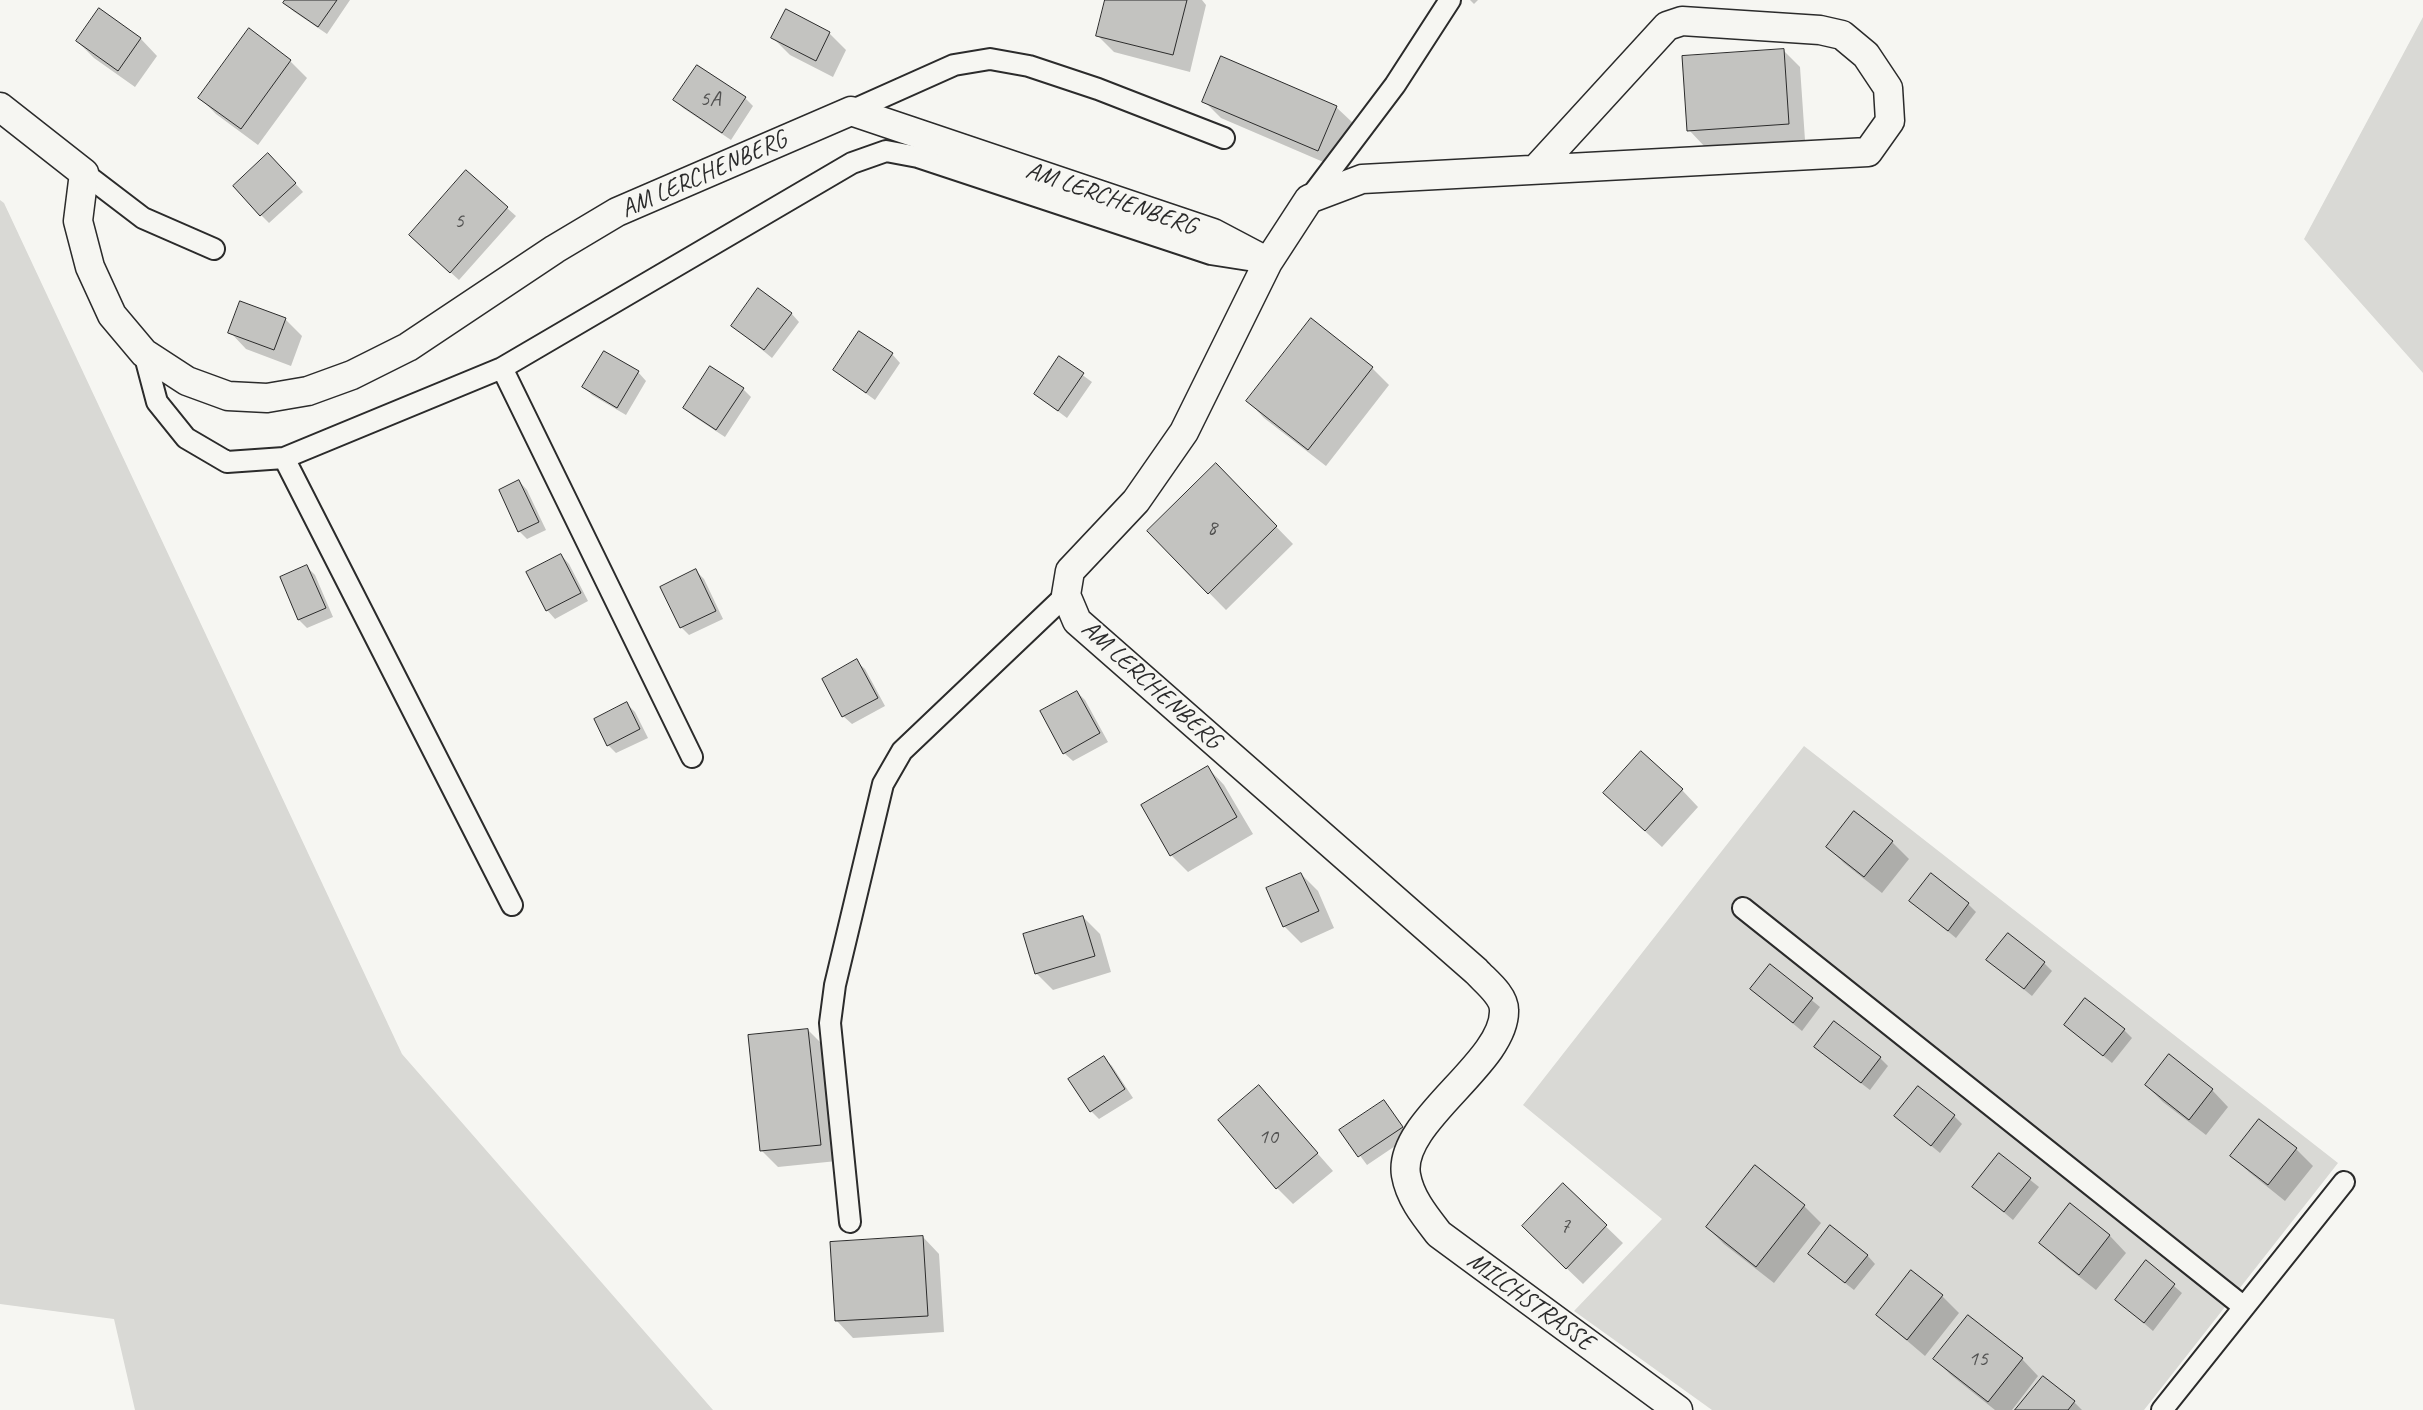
<!DOCTYPE html>
<html>
<head>
<meta charset="utf-8">
<style>
  body { margin:0 }
  canvas { display:block; background:#f6f6f2 }
</style>
</head>
<body>
<canvas width="2423" height="1410"></canvas>
<script>
const ctx = document.querySelector('canvas').getContext('2d');
ctx.lineJoin = 'round';
function fill(path, color) { ctx.fillStyle = color; ctx.fill(path, 'evenodd'); }
function stroke(path, color, width, dash) { ctx.strokeStyle = color; ctx.lineWidth = width; ctx.lineCap = dash ? 'butt' : 'round'; ctx.setLineDash(dash || []); ctx.stroke(path); }
function label(font, color, halo, rows, align = 'center') {
  ctx.font = font + ' Caveat,sans-serif'; ctx.lineWidth = 4; ctx.setLineDash([]); ctx.textBaseline = 'middle'; ctx.strokeStyle = halo; ctx.fillStyle = color; for (const [text, x, y, turn = 0] of rows) {
    ctx.save(); ctx.translate(x, y); ctx.rotate((+turn || 0) * Math.PI / 180); ctx.textAlign = isNaN(turn) ? turn : align; if (halo) ctx.strokeText(text, 0, 0); ctx.fillText(text, 0, 0); ctx.restore();
  }
}
fill(new Path2D(`
  M 2423,17 L 2423,373 L 2304,239 Z
  M 0,200 L 4,203 L 402,1054 L 713,1410 L 135,1410 L 114,1319 L 0,1304 Z
  M 1804,746 L 2338,1163 L 2144,1410 L 1712,1410 L 1574,1311 L 1662,1219 L 1523,1105 Z`), '#d9d9d5');
fill(new Path2D(`
  M 287,0 L 350,0 L 327,34 L 293,11 L 285,3 Z
  M 1106,0 L 1202,0 L 1206,5 L 1190,72 L 1114,52 L 1097,35 Z
  M 1470,0 L 1478,0 L 1474,4 Z
  M 99,10 L 141,39 L 157,56 L 135,87 L 94,58 L 77,41 Z
  M 786,11 L 829,33 L 846,50 L 833,77 L 790,55 L 773,38 Z
  M 249,30 L 290,61 L 307,78 L 258,145 L 216,114 L 199,97 Z
  M 1783,50 L 1800,67 L 1805,140 L 1705,147 L 1689,130 Z
  M 698,66 L 745,98 L 753,106 L 731,140 L 683,108 L 675,100 Z
  M 1204,101 L 1336,107 L 1353,123 L 1335,167 L 1221,118 Z
  M 277,163 L 303,192 L 269,223 L 261,215 Z
  M 466,172 L 516,216 L 459,280 L 418,243 Z
  M 791,313 L 799,322 L 772,358 L 732,325 Z
  M 285,319 L 302,336 L 291,366 L 246,349 L 230,332 Z
  M 860,333 L 892,354 L 900,363 L 875,400 L 834,370 Z
  M 1059,358 L 1092,382 L 1067,418 L 1035,394 Z
  M 1372,368 L 1389,385 L 1326,466 L 1264,418 L 1248,401 Z
  M 638,372 L 646,381 L 626,415 L 592,395 L 584,387 Z
  M 743,389 L 751,397 L 725,437 L 693,416 L 685,408 Z
  M 1216,465 L 1293,544 L 1226,610 L 1148,531 Z
  M 519,481 L 527,490 L 546,530 L 527,539 L 519,531 Z
  M 561,555 L 569,564 L 588,601 L 555,619 L 547,610 Z
  M 307,567 L 315,575 L 333,617 L 307,628 L 299,620 L 281,577 Z
  M 696,571 L 704,579 L 723,619 L 689,635 L 681,627 Z
  M 856,661 L 865,669 L 885,706 L 852,724 L 843,716 Z
  M 1077,692 L 1085,700 L 1108,742 L 1073,761 L 1064,753 Z
  M 627,704 L 635,712 L 648,738 L 616,753 L 608,745 Z
  M 1208,768 L 1224,785 L 1253,834 L 1188,872 L 1171,855 Z
  M 1682,790 L 1698,807 L 1662,847 L 1621,809 Z
  M 1855,812 L 1892,842 L 1909,859 L 1882,893 L 1844,863 L 1828,847 Z
  M 1301,874 L 1318,891 L 1334,928 L 1301,943 L 1284,926 L 1268,889 Z
  M 1911,901 L 1968,904 L 1976,912 L 1956,938 Z
  M 1083,917 L 1100,934 L 1111,972 L 1053,990 L 1036,973 Z
  M 1988,960 L 2044,963 L 2052,971 L 2032,996 Z
  M 1770,966 L 1820,1007 L 1802,1031 L 1751,989 Z
  M 2065,1025 L 2124,1030 L 2132,1038 L 2112,1063 Z
  M 808,1030 L 825,1047 L 837,1161 L 778,1167 L 761,1150 Z
  M 1824,1055 L 1880,1058 L 1888,1066 L 1870,1090 Z
  M 1104,1058 L 1112,1066 L 1133,1098 L 1099,1119 L 1091,1111 Z
  M 2146,1085 L 2212,1090 L 2228,1107 L 2206,1135 L 2163,1102 Z
  M 1259,1087 L 1333,1171 L 1293,1204 L 1277,1188 Z
  M 1383,1101 L 1410,1136 L 1367,1165 L 1341,1130 Z
  M 1895,1116 L 1954,1116 L 1962,1124 L 1940,1153 Z
  M 2296,1149 L 2313,1166 L 2285,1201 L 2249,1172 L 2232,1156 Z
  M 1999,1155 L 2039,1187 L 2013,1220 L 1974,1187 Z
  M 1755,1167 L 1804,1206 L 1821,1223 L 1774,1283 L 1724,1244 L 1707,1227 Z
  M 1563,1185 L 1623,1243 L 1583,1284 L 1540,1243 Z
  M 2070,1205 L 2110,1236 L 2126,1253 L 2096,1290 L 2057,1259 L 2041,1242 Z
  M 923,1237 L 939,1254 L 944,1332 L 853,1338 L 837,1321 L 832,1243 Z
  M 1867,1255 L 1875,1264 L 1854,1290 L 1818,1262 Z
  M 2146,1262 L 2182,1293 L 2153,1331 L 2117,1300 Z
  M 1942,1296 L 1959,1313 L 1925,1356 L 1877,1315 Z
  M 1935,1359 L 2022,1359 L 2038,1376 L 2012,1410 L 1995,1410 L 1951,1375 Z
  M 2043,1377 L 2074,1402 L 2082,1410 L 2017,1410 Z`), '#0003');
const building = new Path2D(`
  M 285,0 L 337,0 L 318,27 L 283,3 Z
  M 1105,0 L 1187,0 L 1173,55 L 1096,36 Z
  M 99,8 L 141,38 L 118,71 L 76,41 Z
  M 786,9 L 830,32 L 816,61 L 771,38 Z
  M 249,28 L 291,60 L 241,129 L 198,98 Z
  M 1784,49 L 1789,124 L 1687,131 L 1682,56 Z
  M 1221,56 L 1337,106 L 1318,151 L 1202,102 Z
  M 697,65 L 746,97 L 722,133 L 673,100 Z
  M 268,153 L 296,183 L 260,216 L 233,186 Z
  M 466,170 L 508,207 L 450,273 L 409,235 Z
  M 758,288 L 792,313 L 764,350 L 731,326 Z
  M 240,301 L 286,318 L 274,350 L 228,333 Z
  M 1311,318 L 1373,367 L 1308,450 L 1246,401 Z
  M 859,331 L 893,353 L 866,393 L 833,370 Z
  M 604,351 L 639,371 L 617,408 L 582,387 Z
  M 1059,356 L 1084,373 L 1058,411 L 1034,394 Z
  M 710,366 L 744,388 L 716,430 L 683,408 Z
  M 1216,463 L 1277,526 L 1208,594 L 1147,531 Z
  M 519,480 L 539,522 L 518,532 L 499,490 Z
  M 561,554 L 581,593 L 546,611 L 526,572 Z
  M 307,565 L 326,608 L 298,620 L 280,577 Z
  M 696,569 L 716,611 L 680,628 L 660,587 Z
  M 857,659 L 878,698 L 842,717 L 822,679 Z
  M 1077,691 L 1100,733 L 1063,754 L 1040,711 Z
  M 627,702 L 640,729 L 607,746 L 594,719 Z
  M 1641,751 L 1683,789 L 1645,831 L 1603,793 Z
  M 1208,766 L 1237,817 L 1170,856 L 1141,805 Z
  M 1854,811 L 1893,841 L 1864,877 L 1826,847 Z
  M 1301,873 L 1319,911 L 1283,927 L 1266,888 Z
  M 1931,873 L 1969,903 L 1948,931 L 1909,901 Z
  M 1083,916 L 1095,956 L 1035,974 L 1023,934 Z
  M 2008,933 L 2045,962 L 2024,989 L 1986,960 Z
  M 1770,964 L 1813,998 L 1793,1023 L 1750,989 Z
  M 2085,998 L 2125,1029 L 2103,1056 L 2064,1025 Z
  M 1834,1021 L 1881,1057 L 1861,1083 L 1814,1047 Z
  M 808,1029 L 821,1145 L 760,1151 L 748,1035 Z
  M 2169,1054 L 2213,1089 L 2189,1120 L 2145,1085 Z
  M 1104,1056 L 1125,1089 L 1090,1112 L 1068,1079 Z
  M 1259,1085 L 1318,1153 L 1276,1189 L 1218,1120 Z
  M 1918,1086 L 1955,1115 L 1931,1146 L 1894,1116 Z
  M 1384,1100 L 1403,1127 L 1358,1157 L 1339,1130 Z
  M 2259,1119 L 2297,1148 L 2268,1185 L 2230,1156 Z
  M 1999,1153 L 2031,1178 L 2004,1212 L 1972,1187 Z
  M 1755,1165 L 1805,1205 L 1756,1267 L 1706,1227 Z
  M 1563,1183 L 1607,1225 L 1566,1269 L 1522,1226 Z
  M 2070,1203 L 2110,1235 L 2079,1275 L 2039,1243 Z
  M 1830,1225 L 1868,1255 L 1845,1283 L 1808,1254 Z
  M 923,1236 L 928,1316 L 835,1321 L 830,1242 Z
  M 2146,1260 L 2175,1284 L 2144,1323 L 2115,1300 Z
  M 1911,1270 L 1943,1295 L 1907,1340 L 1876,1315 Z
  M 1968,1315 L 2023,1358 L 1988,1402 L 1933,1359 Z
  M 2043,1376 L 2075,1401 L 2068,1410 L 2015,1410 Z`);
fill(building, '#c3c3c0');
stroke(building, '#2b2b2b', 1);
const service = new Path2D(`
  M 851,111 L 954,65 L 990,59 L 1029,66 L 1098,89 L 1224,138
  M 84,173 L 143,218 L 214,249
  M 1309,199 L 1395,85 L 1450,0
  M 144,353 L 157,402 L 186,438 L 227,462 L 284,458 L 502,368 L 852,163 L 886,151 L 918,157 L 1211,254 L 1256,261
  M 502,368 L 692,757
  M 284,458 L 512,905
  M 1743,908 L 2244,1307
  M 850,1222 L 830,1023 L 835,985 L 883,784 L 902,751 L 1066,595
  M 2162,1410 L 2344,1182`);
const minor = new Path2D(`
  M 0,107 L 84,173 L 78,221 L 90,267 L 112,315 L 144,353 L 187,381 L 228,396 L 267,398 L 308,391 L 352,375 L 408,347 L 555,249 L 617,212 L 851,111 L 1213,233 L 1268,262 L 1184,432 L 1136,501 L 1070,571 L 1066,595 L 1077,621 L 1476,971 C 1485,981 1504,995 1504,1010 C 1506,1063 1397,1121 1406,1175 C 1410,1198 1425,1216 1439,1234 L 1678,1410
  M 1268,262 L 1309,199 L 1362,179 L 1868,152 L 1890,121 L 1888,88 L 1866,55 L 1842,35 L 1820,30 L 1682,21 L 1667,26 L 1536,169`);
stroke(service, '#2b2b2b', 24);
stroke(minor, '#2b2b2b', 31);
stroke(service, '#f6f6f2', 20);
stroke(minor, '#f6f6f2', 28);
label('22px', '#515150', null, [
  ["5A",710,99],
  ["5",459,221],
  ["8",1212,528],
  ["10",1268,1137],
  ["7",1565,1226],
  ["15",1978,1359]
]);
label('25px', '#2b2b2b', '#f6f6f2', [
  ["AM LERCHENBERG",704,175,-24],
  ["AM LERCHENBERG",1111,199,19],
  ["AM LERCHENBERG",1151,685,42],
  ["MILCHSTRASSE",1530,1302,36]
]);
</script>
</body>
</html>
